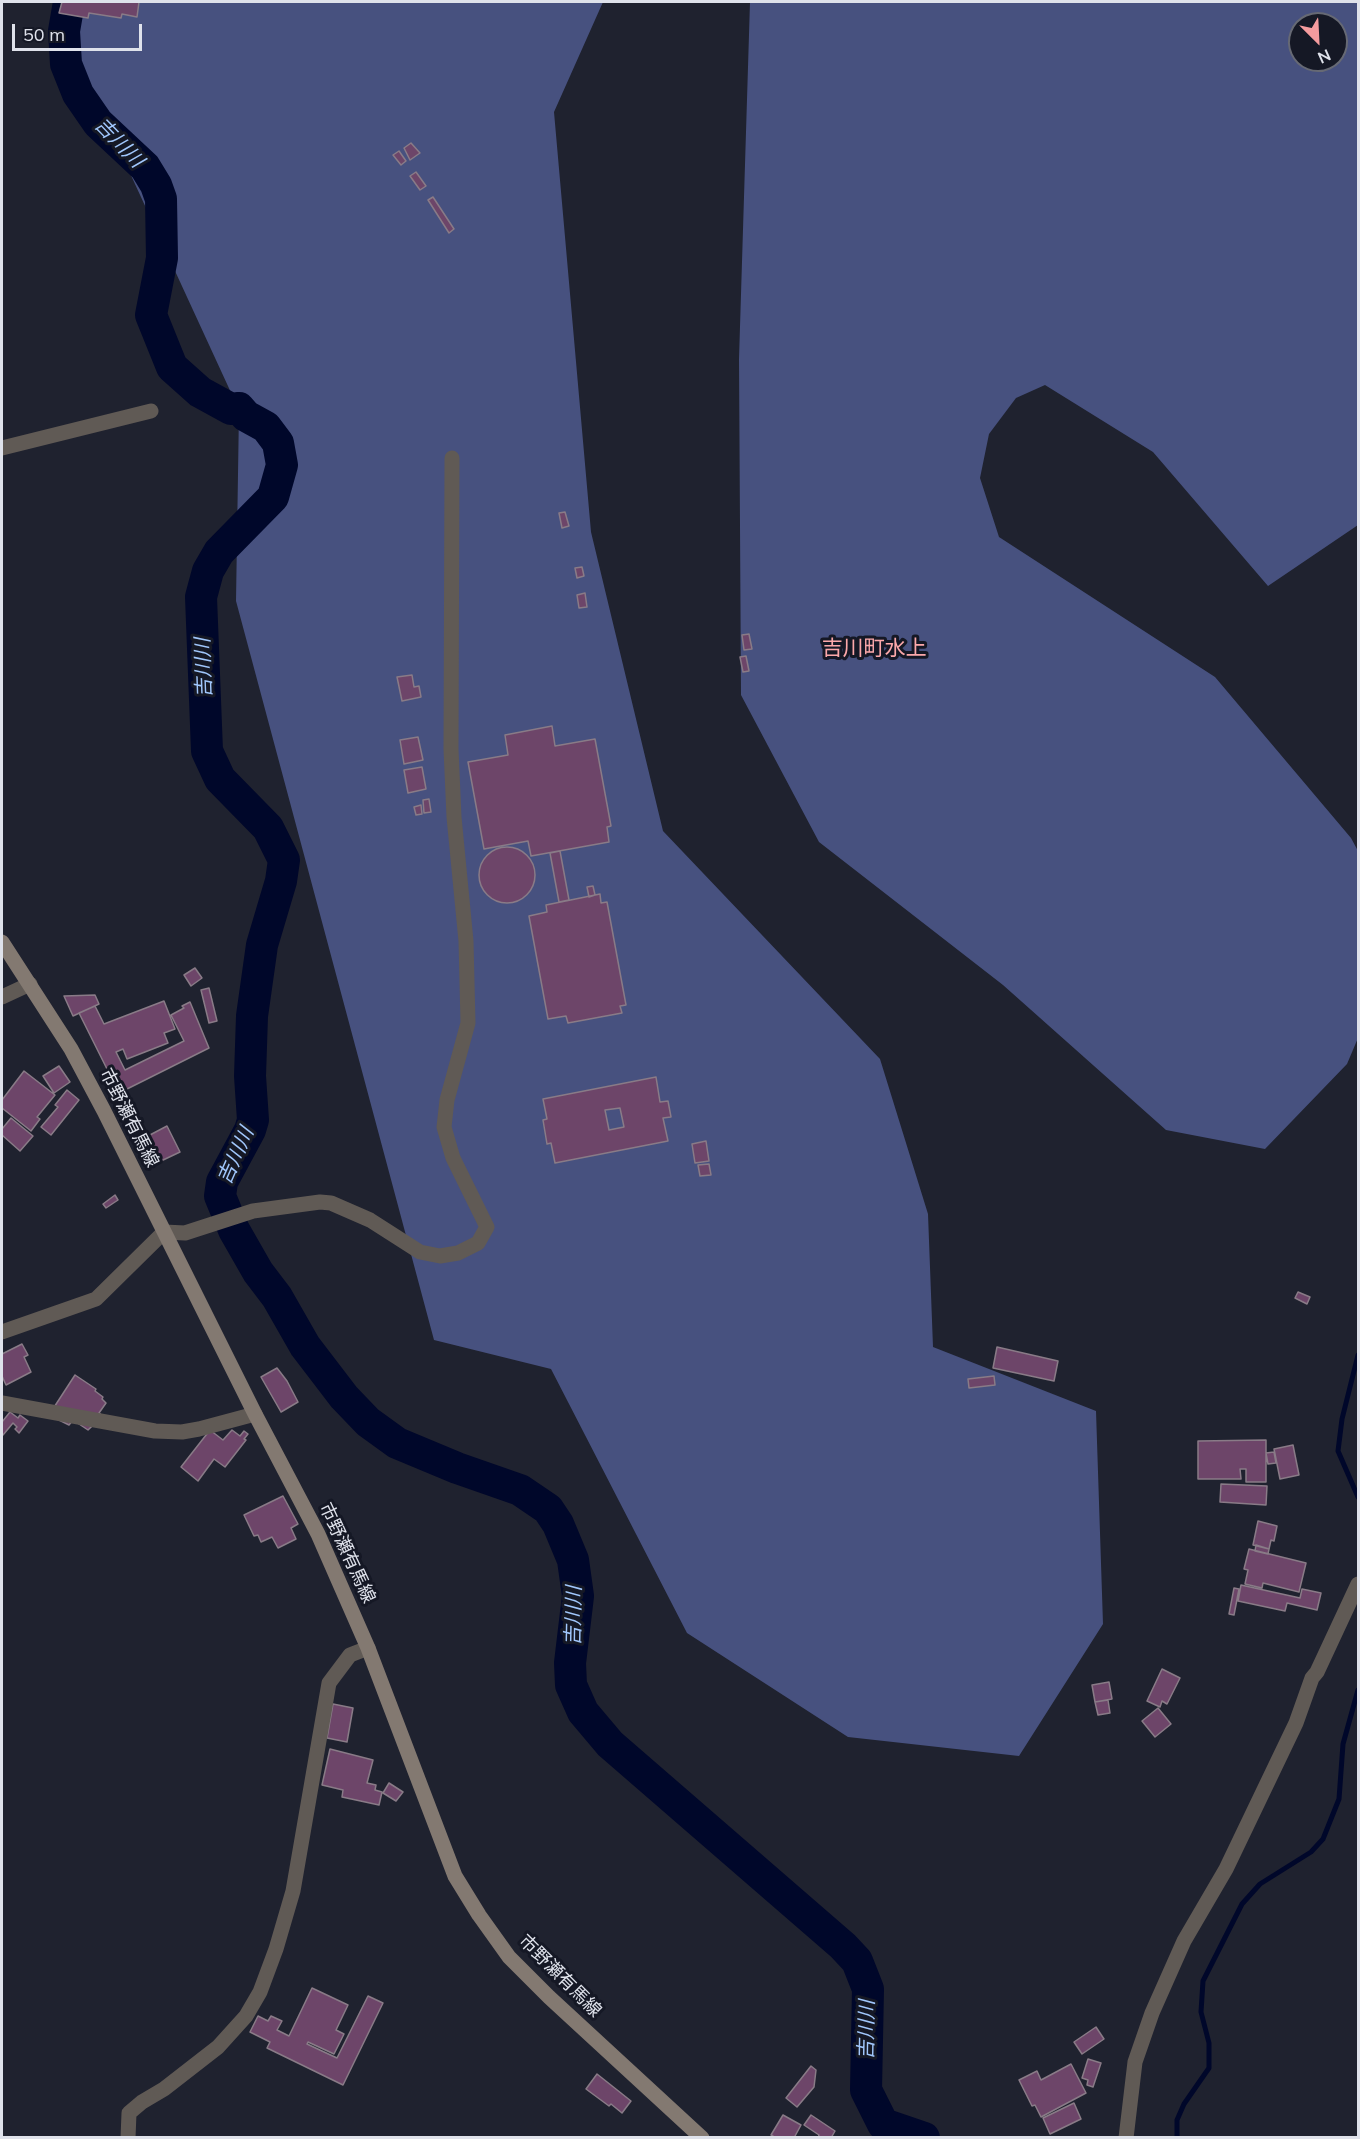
<!DOCTYPE html>
<html>
<head>
<meta charset="utf-8">
<style>
  body { margin:0 }
  #map { position:relative; width:1360px; height:2139px; overflow:hidden; background:#1f222f; font-family:Mulish,sans-serif }
  canvas { display:block }
  .frame { position:absolute; inset:0; border:3px solid #dfe2eb; pointer-events:none }
  .north { position:absolute; left:1288px; top:12px; width:60px; height:60px; box-sizing:border-box; background:#151825; border:2px solid #666974; border-radius:50%; rotate:156deg; font-size:16px; font-weight:700; line-height:24px; text-align:center; color:#dfe2eb }
  .north::after { content:''; display:block; margin:auto; width:21px; height:27px; background:#f59b9e; clip-path:polygon(50% 0,100% 100%,50% 72%,0 100%) }
  .scale { position:absolute; left:12px; top:24px; width:130px; height:27px; box-sizing:border-box; border:3px solid #dfe2eb; border-top:0; padding-left:8px; font-size:18px; line-height:21px; white-space:nowrap; color:#dfe2eb; -webkit-text-stroke:4px #151825; paint-order:stroke }
</style>
</head>
<body>
<div id="map">
<canvas width="1360" height="2139"></canvas>
<div class="frame"></div>
<div class="north">N</div>
<div class="scale">50 m</div>
</div>
<script>
const ctx = document.querySelector('canvas').getContext('2d');
ctx.lineJoin = 'round';
function fill(path, color) { ctx.fillStyle = color; ctx.fill(path, 'evenodd'); }
function stroke(path, color, width, dash) { ctx.strokeStyle = color; ctx.lineWidth = width; ctx.lineCap = dash ? 'butt' : 'round'; ctx.setLineDash(dash || []); ctx.stroke(path); }
function label(font, color, halo, rows, align = 'center') {
  ctx.font = font + ' Mulish,"Noto Sans JP",sans-serif'; ctx.lineWidth = 6; ctx.setLineDash([]); ctx.textBaseline = 'middle'; ctx.strokeStyle = halo; ctx.fillStyle = color; for (const [text, x, y, turn = 0] of rows) {
    ctx.save(); ctx.translate(x, y); ctx.rotate((+turn || 0) * Math.PI / 180); ctx.textAlign = isNaN(turn) ? turn : align; if (halo) ctx.strokeText(text, 0, 0); ctx.fillText(text, 0, 0); ctx.restore();
  }
}
fill(new Path2D(`
  M 61,2 L 603,2 L 554,112 L 591,532 L 663,831 L 880,1059 L 928,1214 L 933,1347 L 1096,1411 L 1103,1624 L 1019,1756 L 848,1737 L 687,1633 L 551,1369 L 434,1340 L 236,601 L 239,410 L 71,45 Z
  M 750,2 L 1358,2 L 1358,525 L 1268,586 L 1153,452 L 1045,385 L 1016,398 L 989,434 L 980,478 L 999,537 L 1215,677 L 1351,838 L 1358,851 L 1358,1038 L 1347,1064 L 1265,1149 L 1166,1130 L 1003,985 L 819,842 L 741,695 L 739,359 ZM 1300,24 L 1336,24 L 1336,60 L 1300,60 Z`), '#47517f');
stroke(new Path2D(`
  M 1358,1355 L 1342,1419 L 1338,1451 L 1358,1497
  M 1177,2138 L 1177,2120 L 1184,2104 L 1209,2068 L 1209,2043 L 1201,2012 L 1203,1981 L 1242,1904 L 1260,1884 L 1311,1852 L 1323,1839 L 1339,1799 L 1343,1744 L 1358,1690`), '#00072a', 5);
stroke(new Path2D(`
  M 69,2 L 64,31 L 66,64 L 78,94 L 98,123 L 145,167 L 156,185 L 161,199 L 162,258 L 151,315 L 172,367 L 200,392 L 231,409 L 239,408 L 246,416 L 266,427 L 278,443 L 282,465 L 273,497 L 219,552 L 208,571 L 201,597 L 207,751 L 220,779 L 268,828 L 284,860 L 281,881 L 262,945 L 252,1016 L 250,1076 L 253,1120 L 250,1130 L 222,1182 L 220,1196 L 234,1230 L 258,1272 L 277,1297 L 305,1346 L 344,1397 L 368,1422 L 397,1443 L 457,1468 L 520,1490 L 548,1509 L 558,1524 L 573,1560 L 578,1596 L 570,1663 L 571,1685 L 583,1712 L 610,1744 L 843,1946 L 857,1961 L 868,1989 L 866,2090 L 883,2124 L 924,2138`), '#00072a', 32);
const building = new Path2D(`
  M 62,2 L 139,2 L 137,17 L 122,14 L 121,18 L 89,13 L 88,18 L 59,13 Z
  M 411,143 L 420,153 L 410,160 L 404,148 Z
  M 399,151 L 406,161 L 401,165 L 393,155 Z
  M 416,172 L 426,186 L 420,190 L 410,176 Z
  M 433,197 L 454,229 L 449,233 L 428,200 Z
  M 565,512 L 569,526 L 562,528 L 559,513 Z
  M 582,567 L 584,576 L 577,578 L 575,568 Z
  M 585,593 L 587,607 L 579,608 L 577,595 Z
  M 749,634 L 752,649 L 744,650 L 742,635 Z
  M 746,656 L 749,671 L 743,672 L 740,657 Z
  M 412,675 L 414,687 L 419,686 L 421,697 L 402,701 L 397,677 Z
  M 552,726 L 555,746 L 595,739 L 611,826 L 607,827 L 609,842 L 531,856 L 528,841 L 484,849 L 468,762 L 508,755 L 505,735 Z
  M 418,737 L 423,760 L 404,764 L 400,740 Z
  M 422,767 L 426,789 L 408,793 L 404,770 Z
  M 429,799 L 431,812 L 424,813 L 423,800 Z
  M 421,805 L 422,814 L 416,815 L 414,807 Z
  M479 875a28 28 0 1 1 56 0a28 28 0 1 1-56 0Z
  M 560,851 L 569,900 L 559,902 L 550,853 Z
  M 593,886 L 595,895 L 589,897 L 587,887 Z
  M 600,894 L 601,903 L 607,902 L 626,1005 L 620,1006 L 622,1013 L 568,1023 L 566,1016 L 548,1019 L 529,916 L 547,912 L 546,905 Z
  M 195,968 L 202,978 L 191,986 L 184,975 Z
  M 209,988 L 217,1021 L 209,1023 L 201,990 Z
  M 95,995 L 99,1004 L 73,1016 L 64,996 Z
  M 164,1001 L 175,1029 L 164,1033 L 168,1043 L 127,1059 L 123,1049 L 116,1052 L 125,1070 L 184,1041 L 171,1015 L 184,1008 L 182,1006 L 190,1002 L 209,1048 L 119,1093 L 79,1013 L 95,1006 L 104,1024 Z
  M 59,1066 L 70,1082 L 54,1093 L 43,1076 Z
  M 24,1071 L 55,1095 L 37,1117 L 40,1119 L 31,1131 L 2,1108 L 2,1100 Z
  M 656,1077 L 660,1102 L 668,1101 L 671,1117 L 663,1118 L 668,1141 L 555,1163 L 551,1143 L 547,1144 L 543,1120 L 547,1119 L 543,1099 ZM 620,1108 L 624,1127 L 609,1130 L 605,1110 Z
  M 67,1090 L 79,1100 L 51,1135 L 41,1127 L 58,1107 L 55,1105 Z
  M 11,1118 L 33,1136 L 20,1151 L 2,1135 L 2,1129 Z
  M 167,1126 L 180,1152 L 161,1161 L 148,1136 Z
  M 706,1141 L 709,1161 L 695,1163 L 692,1144 Z
  M 709,1164 L 711,1175 L 700,1176 L 698,1165 Z
  M 115,1195 L 118,1200 L 106,1208 L 103,1204 Z
  M 1298,1292 L 1310,1297 L 1307,1304 L 1295,1298 Z
  M 22,1344 L 28,1355 L 24,1357 L 31,1372 L 6,1385 L 2,1376 L 2,1354 Z
  M 997,1347 L 1058,1361 L 1054,1381 L 993,1368 Z
  M 277,1368 L 287,1381 L 298,1402 L 281,1412 L 261,1377 Z
  M 75,1375 L 96,1389 L 95,1391 L 103,1397 L 102,1399 L 106,1403 L 99,1413 L 103,1416 L 88,1430 L 73,1420 L 69,1425 L 49,1415 Z
  M 994,1376 L 995,1385 L 969,1388 L 968,1379 Z
  M 10,1412 L 18,1418 L 20,1415 L 28,1421 L 19,1433 L 15,1429 L 17,1427 L 13,1423 L 3,1435 L 2,1434 L 2,1422 Z
  M 210,1430 L 223,1440 L 232,1430 L 240,1436 L 244,1431 L 248,1434 L 244,1439 L 246,1440 L 225,1467 L 214,1459 L 198,1481 L 181,1467 Z
  M 1266,1440 L 1266,1482 L 1246,1482 L 1246,1469 L 1240,1469 L 1241,1479 L 1198,1479 L 1198,1441 Z
  M 1293,1445 L 1299,1475 L 1280,1479 L 1274,1449 Z
  M 1274,1452 L 1276,1463 L 1268,1464 L 1266,1453 Z
  M 1221,1484 L 1267,1486 L 1266,1505 L 1220,1502 Z
  M 283,1496 L 298,1524 L 291,1528 L 296,1539 L 278,1548 L 272,1537 L 261,1542 L 258,1535 L 254,1536 L 244,1515 Z
  M 1258,1521 L 1277,1526 L 1274,1541 L 1271,1540 L 1269,1549 L 1253,1545 Z
  M 1256,1545 L 1269,1549 L 1268,1554 L 1255,1551 Z
  M 1249,1549 L 1306,1563 L 1299,1592 L 1263,1583 L 1262,1588 L 1245,1584 L 1248,1570 L 1244,1569 Z
  M 1241,1585 L 1300,1598 L 1302,1589 L 1321,1593 L 1317,1610 L 1287,1603 L 1285,1611 L 1238,1601 Z
  M 1234,1588 L 1239,1589 L 1234,1615 L 1229,1614 Z
  M 1162,1669 L 1180,1678 L 1167,1704 L 1162,1701 L 1160,1707 L 1147,1701 Z
  M 1109,1682 L 1112,1699 L 1095,1702 L 1092,1685 Z
  M 1108,1700 L 1110,1713 L 1098,1715 L 1095,1702 Z
  M 333,1704 L 353,1708 L 347,1742 L 327,1738 Z
  M 1158,1708 L 1171,1724 L 1155,1737 L 1142,1721 Z
  M 330,1749 L 373,1760 L 367,1783 L 376,1785 L 375,1790 L 382,1792 L 379,1805 L 342,1797 L 343,1790 L 322,1785 Z
  M 389,1783 L 403,1792 L 396,1801 L 383,1793 Z
  M 312,1988 L 348,2005 L 336,2030 L 344,2034 L 334,2054 L 308,2042 L 307,2044 L 337,2058 L 368,1996 L 383,2003 L 343,2085 L 267,2048 L 270,2042 L 250,2032 L 258,2016 L 268,2021 L 271,2016 L 282,2021 L 277,2030 L 289,2036 Z
  M 1096,2027 L 1104,2039 L 1082,2054 L 1074,2042 Z
  M 1088,2059 L 1101,2063 L 1093,2087 L 1087,2085 L 1088,2080 L 1082,2078 Z
  M 1071,2064 L 1086,2093 L 1041,2117 L 1035,2105 L 1032,2106 L 1019,2080 L 1037,2071 L 1041,2080 Z
  M 811,2066 L 816,2070 L 814,2087 L 797,2107 L 786,2098 Z
  M 597,2074 L 631,2101 L 622,2113 L 611,2104 L 609,2106 L 586,2089 Z
  M 1074,2103 L 1081,2119 L 1050,2134 L 1043,2118 Z
  M 783,2115 L 801,2125 L 794,2138 L 772,2138 L 773,2136 L 771,2135 Z
  M 811,2115 L 835,2131 L 831,2138 L 818,2138 L 819,2135 L 804,2125 Z`);
fill(building, '#6d4569');
stroke(building, '#897b87', 1.5);
stroke(new Path2D(`
  M 2,448 L 151,411
  M 2,997 L 30,984
  M 164,1232 L 185,1233 L 253,1211 L 320,1202 L 331,1203 L 370,1220 L 420,1252 L 440,1256 L 458,1253 L 478,1243 L 487,1227 L 453,1158 L 444,1127 L 447,1100 L 468,1023 L 466,941 L 454,817 L 451,749 L 452,458
  M 2,1403 L 155,1431 L 182,1432 L 199,1429 L 255,1414
  M 128,2138 L 129,2113 L 142,2102 L 164,2089 L 218,2047 L 246,2016 L 260,1992 L 276,1949 L 293,1891 L 329,1683 L 350,1655 L 368,1648
  M 1126,2138 L 1135,2062 L 1152,2013 L 1184,1941 L 1226,1869 L 1296,1723 L 1312,1678 L 1317,1672 L 1358,1584`), '#605a55', 15);
stroke(new Path2D(`
  M 2,1332 L 96,1299 L 164,1232`), '#605a55', 15);
stroke(new Path2D(`
  M 2,942 L 71,1049 L 104,1111 L 255,1414 L 318,1534 L 368,1648 L 455,1876 L 479,1915 L 509,1957 L 549,1997 L 702,2138`), '#837971', 15);
label('18px', '#dfe2eb', '#151825', [
  ["市野瀬有馬線",129,1118,63],
  ["市野瀬有馬線",347,1553,65],
  ["市野瀬有馬線",560,1976,45]
]);
label('italic 20px', '#a1c7fc', '#151825', [
  ["吉川川",119,143,46],
  ["吉川川",204,668,-92],
  ["吉川川",236,1156,-66],
  ["吉川川",574,1616,-89],
  ["吉川川",867,2030,-89]
]);
label('21px', '#fca8aa', '#151825', [
  ["吉川町水上",874,649]
]);
</script>
</body>
</html>
